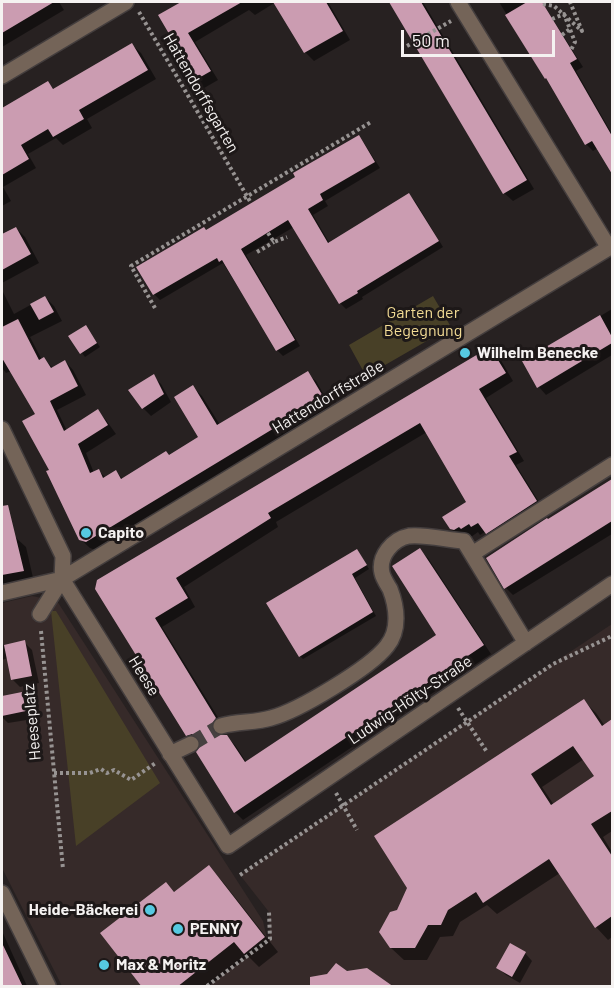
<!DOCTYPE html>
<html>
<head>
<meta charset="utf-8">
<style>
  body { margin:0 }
  #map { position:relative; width:614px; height:988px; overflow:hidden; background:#272121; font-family:Barlow,sans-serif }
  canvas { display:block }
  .frame { position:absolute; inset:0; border:3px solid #f5f2f1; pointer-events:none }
  .scale { position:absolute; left:401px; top:30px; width:154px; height:27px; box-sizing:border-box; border:3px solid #f5f2f1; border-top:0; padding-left:8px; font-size:18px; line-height:21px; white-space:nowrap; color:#f5f2f1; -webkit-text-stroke:4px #1d1818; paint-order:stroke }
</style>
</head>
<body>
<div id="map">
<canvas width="614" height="988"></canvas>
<div class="frame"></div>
<div class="scale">50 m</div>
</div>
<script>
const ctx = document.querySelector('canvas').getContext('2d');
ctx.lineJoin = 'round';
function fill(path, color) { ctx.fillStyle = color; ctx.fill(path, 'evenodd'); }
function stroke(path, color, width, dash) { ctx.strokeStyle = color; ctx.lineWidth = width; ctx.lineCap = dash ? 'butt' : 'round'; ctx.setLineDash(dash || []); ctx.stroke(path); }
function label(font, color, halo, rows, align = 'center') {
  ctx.font = font + ' Barlow,sans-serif'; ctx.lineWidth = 6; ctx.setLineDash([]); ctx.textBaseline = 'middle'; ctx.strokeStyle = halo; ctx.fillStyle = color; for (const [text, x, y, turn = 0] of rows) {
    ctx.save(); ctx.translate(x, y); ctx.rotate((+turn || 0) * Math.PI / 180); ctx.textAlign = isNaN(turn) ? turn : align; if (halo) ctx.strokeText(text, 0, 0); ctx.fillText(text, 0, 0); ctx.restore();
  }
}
fill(new Path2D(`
  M 32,596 L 57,601 L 263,921 L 267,939 L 205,986 L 62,986 L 2,868 L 2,603 Z
  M 612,624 L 612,986 L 207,986 L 270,939 L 269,912 L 240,875 L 466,721 Z`), '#362a29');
fill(new Path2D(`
  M 433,296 L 451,327 L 366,376 L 349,345 Z
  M 51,611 L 56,611 L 160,783 L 76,846 Z`), '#484027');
fill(new Path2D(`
  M 2,2 L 59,2 L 64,10 L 2,47 Z
  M 186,2 L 328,2 L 350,40 L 314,61 L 305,52 L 276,2 L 255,15 L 249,10 L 195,42 L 218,80 L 199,91 L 191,83 L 181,65 L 187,62 L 160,16 Z
  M 391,2 L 423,2 L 534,189 L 513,201 L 504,193 Z
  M 499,2 L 542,2 L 583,67 L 576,71 L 612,134 L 612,171 L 598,148 L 593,151 L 586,144 L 551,83 L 546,78 Z
  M 132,45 L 141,53 L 156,79 L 87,119 L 92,128 L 63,145 L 56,138 L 28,154 L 36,168 L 3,187 L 11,201 L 2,206 L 2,153 L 12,146 L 2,128 L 2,111 L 48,83 L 55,90 Z
  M 358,137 L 364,143 L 380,168 L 325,201 L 328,206 L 313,215 L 330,244 L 409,195 L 415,201 L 443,247 L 362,297 L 363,299 L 346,309 L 340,303 L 294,227 L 246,255 L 300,346 L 283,356 L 277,350 L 223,263 L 160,300 L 154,294 L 138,267 L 207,231 L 297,177 Z
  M 16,228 L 25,237 L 39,263 L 2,283 L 2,236 Z
  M 2,290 L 14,314 L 45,297 L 54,306 L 62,321 L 30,337 L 42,360 L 44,359 L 53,368 L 65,361 L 73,370 L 86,395 L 57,410 L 67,431 L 98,411 L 106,420 L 116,434 L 86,453 L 94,473 L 98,470 L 106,478 L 116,472 L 123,479 L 170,457 L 200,438 L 193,387 L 202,396 L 220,425 L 307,373 L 316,381 L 331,407 L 95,550 L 90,548 L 80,539 L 51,471 L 38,415 L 11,371 L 6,373 L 2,368 Z
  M 612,309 L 612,355 L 546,395 L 539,387 L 524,362 Z
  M 89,331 L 100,347 L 85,357 L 70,337 Z
  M 490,348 L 499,357 L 513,381 L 486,398 L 524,461 L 516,465 L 544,510 L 495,541 L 486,531 L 480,535 L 478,532 L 471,537 L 468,535 L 463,538 L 460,537 L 451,529 L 468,502 L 427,432 L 276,522 L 278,527 L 184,587 L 195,607 L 162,627 L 224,727 L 219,733 L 220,737 L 226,736 L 235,745 L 247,763 L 438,635 L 419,550 L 428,558 L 491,654 L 243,820 L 235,812 L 202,742 L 195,743 L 187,735 L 96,589 Z
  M 153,376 L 161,384 L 171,402 L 151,416 L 143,408 Z
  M 612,481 L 612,534 L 513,595 L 506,588 L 548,521 Z
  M 14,536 L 26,547 L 34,582 L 2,589 L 2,538 Z
  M 360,554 L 369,569 L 355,578 L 376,616 L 303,659 L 300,656 Z
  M 2,641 L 4,646 L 24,642 L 32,650 L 39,683 L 20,687 L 12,679 L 8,658 L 2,660 Z
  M 22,694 L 30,701 L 33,719 L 8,723 L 2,717 L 2,697 Z
  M 584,701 L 596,713 L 605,726 L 612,721 L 612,831 L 603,837 L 612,852 L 612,937 L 608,940 L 596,927 L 560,873 L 497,914 L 487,905 L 460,922 L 453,936 L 440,937 L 427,960 L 404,960 L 391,948 L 398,911 ZM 584,759 L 596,777 L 554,805 L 542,787 Z
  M 209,867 L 223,882 L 278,952 L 259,967 L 248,956 L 209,986 L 144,986 L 166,884 L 176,893 Z
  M 2,931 L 27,986 L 2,986 Z
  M 525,953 L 532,961 L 520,983 L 506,975 L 498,968 Z`), '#0007');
fill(new Path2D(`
  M 2,2 L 54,2 L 2,33 Z
  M 181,2 L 242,2 L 188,33 L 211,71 L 190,83 L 179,65 L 185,61 L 158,15 Z
  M 273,2 L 326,2 L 343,31 L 304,53 Z
  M 389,2 L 421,2 L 527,180 L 503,194 Z
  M 527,2 L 542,2 L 577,59 L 570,63 L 612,136 L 612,174 L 592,141 L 585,145 L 546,78 L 545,79 L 505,15 Z
  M 132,43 L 148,70 L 79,110 L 84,119 L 53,137 L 48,129 L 21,145 L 29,159 L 2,175 L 2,108 L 48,81 L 53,89 Z
  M 359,135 L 375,162 L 320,194 L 323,200 L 308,209 L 328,243 L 409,193 L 439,241 L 357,291 L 358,293 L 339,304 L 288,220 L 241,249 L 295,340 L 276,351 L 222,260 L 219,262 L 217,258 L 153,295 L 136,267 L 204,227 L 206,230 L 295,177 L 293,173 Z
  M 16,227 L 31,254 L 2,270 L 2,234 Z
  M 45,296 L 54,312 L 39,320 L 30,304 Z
  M 600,315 L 612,337 L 612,343 L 537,388 L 522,361 Z
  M 18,319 L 39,360 L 44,357 L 51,368 L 65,360 L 78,386 L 50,401 L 64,431 L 98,409 L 108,425 L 78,444 L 90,473 L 99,469 L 103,478 L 116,470 L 121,479 L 166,451 L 169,455 L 198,437 L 174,397 L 193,385 L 217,425 L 308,371 L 324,398 L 86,542 L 79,540 L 46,471 L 49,470 L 22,421 L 35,414 L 2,358 L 2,327 Z
  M 86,325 L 97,343 L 80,354 L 68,336 Z
  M 490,347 L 506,373 L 479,389 L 517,452 L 509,456 L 537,501 L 486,534 L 478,523 L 471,527 L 469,524 L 461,529 L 459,527 L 454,530 L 450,529 L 442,517 L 466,502 L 420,423 L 268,513 L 271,518 L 176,578 L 188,598 L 155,618 L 216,718 L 212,724 L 214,732 L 219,735 L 227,735 L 245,762 L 436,635 L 392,566 L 420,548 L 484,645 L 234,813 L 196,752 L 201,745 L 199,739 L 192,734 L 186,736 L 95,589 L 97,580 Z
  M 154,374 L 164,394 L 142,409 L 128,390 Z
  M 612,479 L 612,521 L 504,589 L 486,558 L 547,518 L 548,519 Z
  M 8,505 L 24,571 L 2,575 L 2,506 Z
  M 357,549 L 367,565 L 352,574 L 373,612 L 299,657 L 266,603 Z
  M 25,640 L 32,676 L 11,680 L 4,645 Z
  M 22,692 L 26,711 L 2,716 L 2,696 Z
  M 584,699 L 602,726 L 612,719 L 612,811 L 591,824 L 612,856 L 612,916 L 595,928 L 549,859 L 483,903 L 476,892 L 448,910 L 441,925 L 428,925 L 415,948 L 390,948 L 379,932 L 390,912 L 397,910 L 407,888 L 374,836 ZM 573,746 L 594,776 L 551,805 L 531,774 Z
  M 209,865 L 265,937 L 244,954 L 234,942 L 177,987 L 142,987 L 100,933 L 166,882 L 174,892 Z
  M 2,943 L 23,987 L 2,987 Z
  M 510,943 L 526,952 L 512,977 L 496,968 Z
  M 336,963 L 347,971 L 367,968 L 394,987 L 310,987 L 310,977 L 327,974 Z`), '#cb9cb1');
stroke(new Path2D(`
  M 191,744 L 221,726`), '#464040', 15, [15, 8]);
const minor = new Path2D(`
  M 458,2 L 609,248
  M 2,76 L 126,2
  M 2,429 L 63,556 L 62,579
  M 472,554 L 612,465
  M 2,593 L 62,579 L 228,846 L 612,584
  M 40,614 L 62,579 L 612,246
  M 221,726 C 238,721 255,723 271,718 C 298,711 370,668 387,646 C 400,630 397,607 390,589 C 387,584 383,578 382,573 C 378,556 393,539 409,536 C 424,534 448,540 464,541 L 526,643
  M 170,754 L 191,744
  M 2,893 L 48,986`);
stroke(minor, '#443e3e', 18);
stroke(new Path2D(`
  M 543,4 L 554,6 L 582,31 L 570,2
  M 139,12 L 251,203
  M 552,19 L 564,14 L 575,42 L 571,50
  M 562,35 L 570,29
  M 407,46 L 451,21
  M 268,233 L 274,242 L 287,237
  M 257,252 L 274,242
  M 155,308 L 131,266 L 371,122
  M 41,631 L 63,869
  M 458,708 L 487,752
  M 54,773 L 90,773 L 101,769 L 107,773 L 114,770 L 131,780 L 157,762
  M 336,793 L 357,830
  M 240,875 L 553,664 L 612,636
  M 207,986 L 270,939 L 269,912`), '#979392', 4, [3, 3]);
stroke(minor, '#746458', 15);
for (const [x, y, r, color] of [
  [465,353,6,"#56c9e1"],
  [86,533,6,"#56c9e1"],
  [150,910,6,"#56c9e1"],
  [178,929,6,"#56c9e1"],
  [104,965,6,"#56c9e1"]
]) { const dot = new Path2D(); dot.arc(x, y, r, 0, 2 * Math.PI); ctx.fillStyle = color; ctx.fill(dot); stroke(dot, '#1d1818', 2); }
label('16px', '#f5f2f1', '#1d1818', [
  ["Hattendorffsgarten",201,93,60],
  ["Hattendorffstraße",328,397,-31],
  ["Heese",144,676,58],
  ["Ludwig-Hölty-Straße",410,700,-34],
  ["Heeseplatz",32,722,-95]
]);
label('16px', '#f3dc95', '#1d1818', [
  ["Garten der",423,313],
  ["Begegnung",423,331]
]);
label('bold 16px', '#f5f2f1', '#1d1818', [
  ["Wilhelm Benecke",477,353],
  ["Capito",98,533],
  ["Heide-Bäckerei",138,910,"right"],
  ["PENNY",190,929],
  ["Max & Moritz",116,965]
], 'left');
</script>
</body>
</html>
